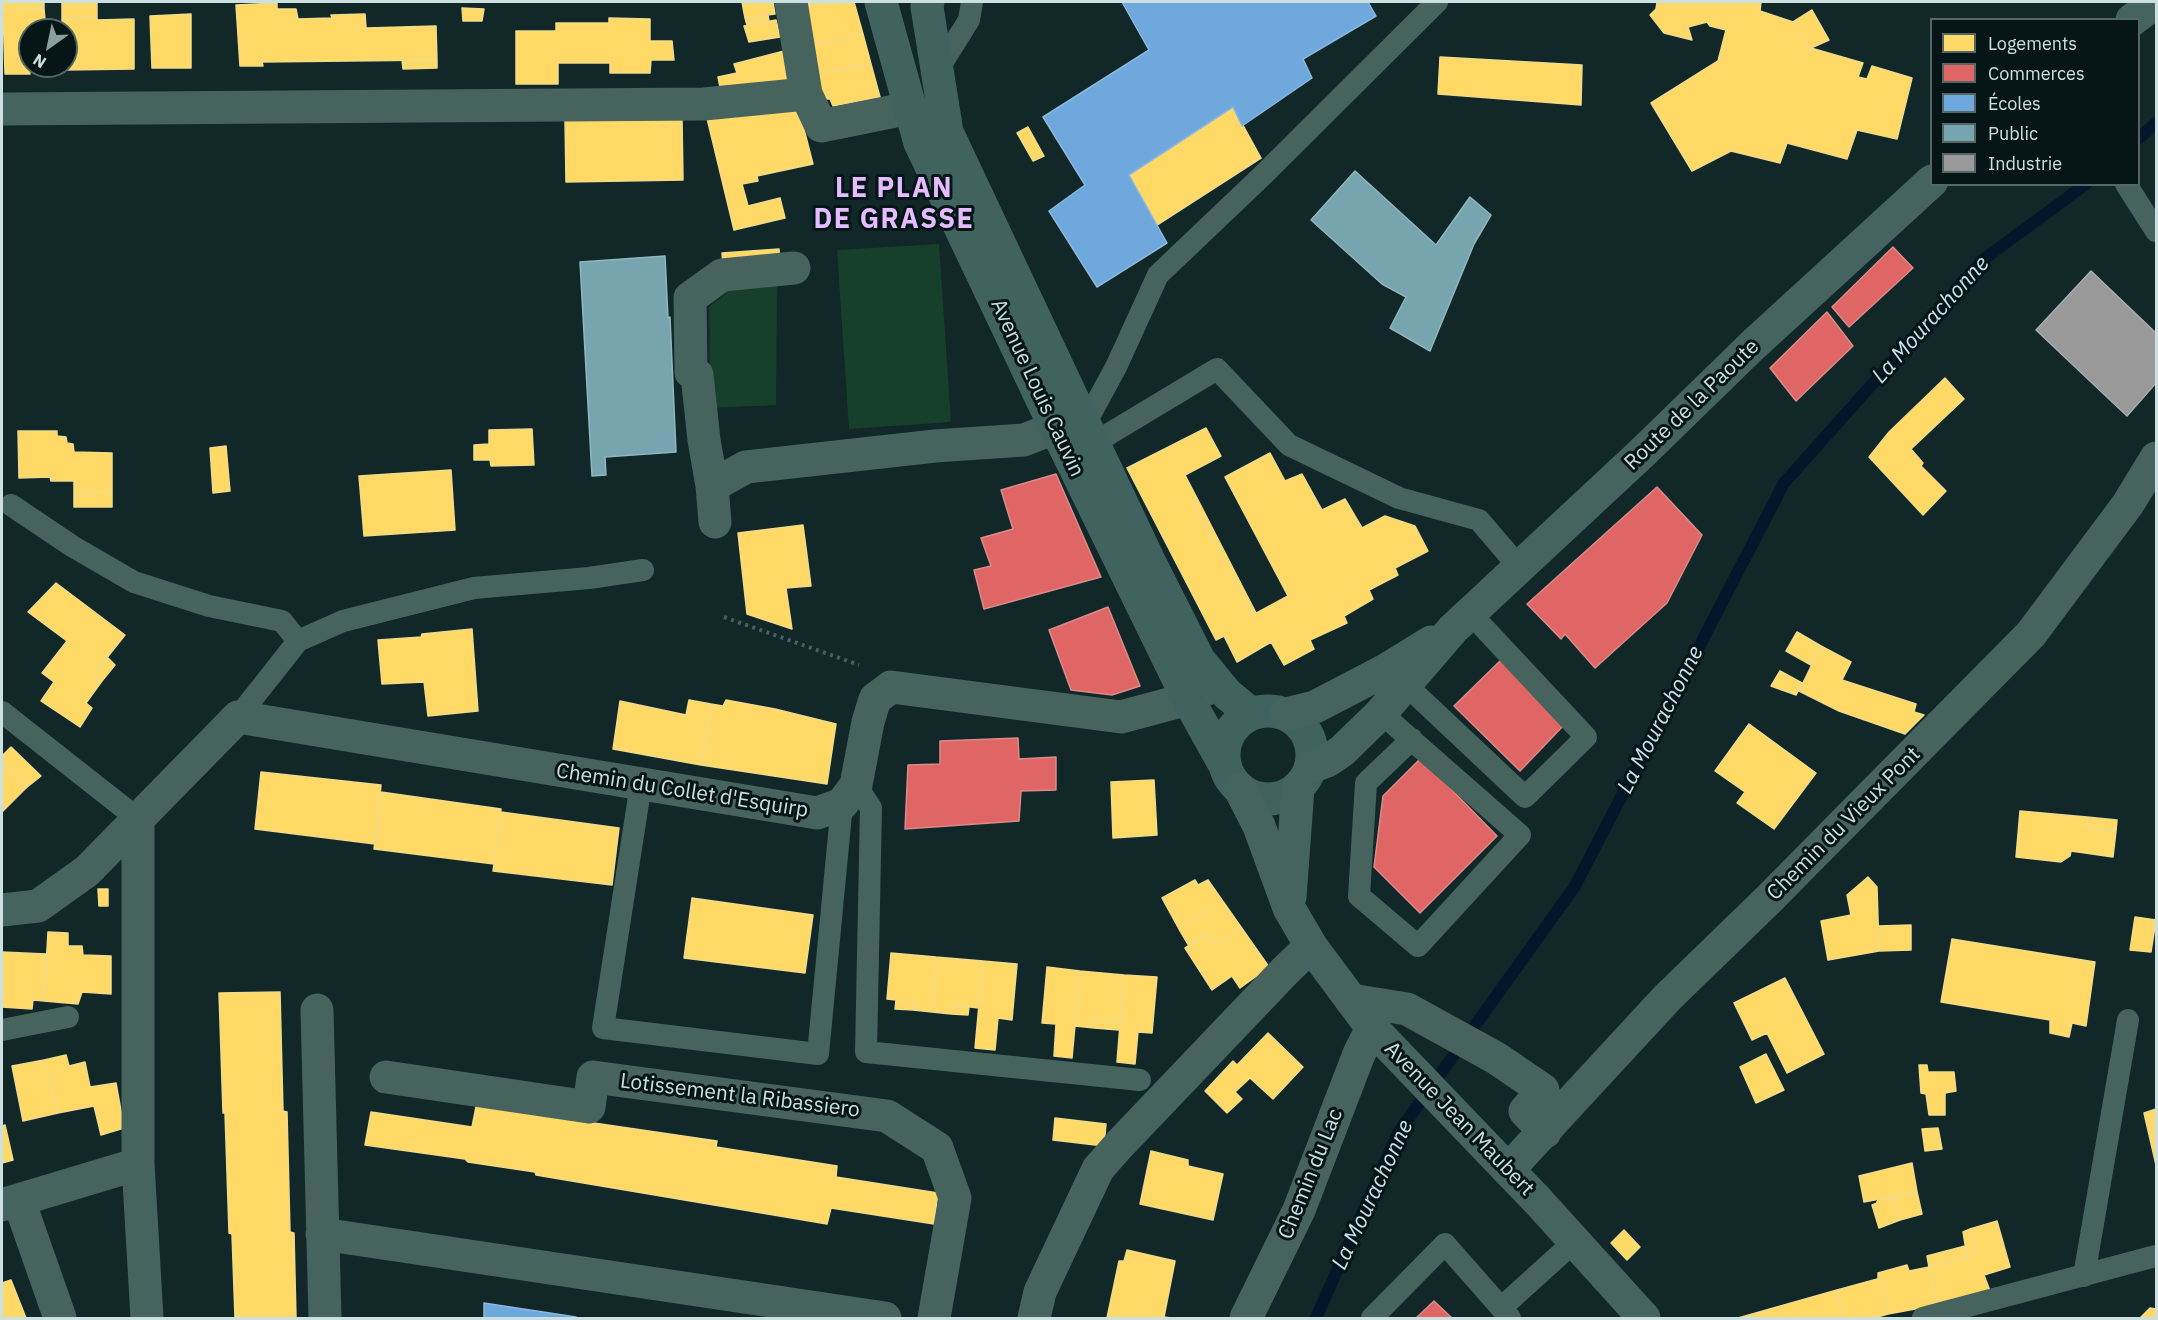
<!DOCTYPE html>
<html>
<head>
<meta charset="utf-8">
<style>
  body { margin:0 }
  #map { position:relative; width:2158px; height:1320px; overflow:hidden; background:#112728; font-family:"IBM Plex Sans",sans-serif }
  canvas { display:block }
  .frame { position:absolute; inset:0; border:3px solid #cce0e1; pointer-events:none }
  .legend { position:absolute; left:1930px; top:18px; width:210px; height:168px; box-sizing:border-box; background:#061516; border:2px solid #556667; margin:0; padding:8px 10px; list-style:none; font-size:18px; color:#cce0e1 }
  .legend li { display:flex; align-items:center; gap:12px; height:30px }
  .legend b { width:30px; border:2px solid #556667 }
  .north { position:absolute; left:18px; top:18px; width:60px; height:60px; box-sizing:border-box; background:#061516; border:2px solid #556667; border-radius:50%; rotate:213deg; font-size:16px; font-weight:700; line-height:24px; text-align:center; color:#cce0e1 }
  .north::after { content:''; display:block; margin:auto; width:21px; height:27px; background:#8b9fa0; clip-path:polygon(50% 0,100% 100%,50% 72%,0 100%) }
</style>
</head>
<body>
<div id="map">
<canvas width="2158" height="1320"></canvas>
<div class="frame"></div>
<ul class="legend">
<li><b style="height:16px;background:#ffd966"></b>Logements</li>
<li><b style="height:16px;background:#e06666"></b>Commerces</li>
<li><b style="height:16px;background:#6fa8dc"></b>Écoles</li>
<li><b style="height:16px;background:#76a5af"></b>Public</li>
<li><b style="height:16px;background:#999"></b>Industrie</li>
</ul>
<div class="north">N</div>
</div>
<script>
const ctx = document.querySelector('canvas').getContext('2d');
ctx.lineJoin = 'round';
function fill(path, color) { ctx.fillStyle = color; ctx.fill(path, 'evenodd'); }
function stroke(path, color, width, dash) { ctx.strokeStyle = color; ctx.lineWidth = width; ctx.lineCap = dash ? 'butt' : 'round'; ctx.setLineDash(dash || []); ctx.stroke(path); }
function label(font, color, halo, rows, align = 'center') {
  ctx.font = font + ' "IBM Plex Sans",sans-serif'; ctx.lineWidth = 6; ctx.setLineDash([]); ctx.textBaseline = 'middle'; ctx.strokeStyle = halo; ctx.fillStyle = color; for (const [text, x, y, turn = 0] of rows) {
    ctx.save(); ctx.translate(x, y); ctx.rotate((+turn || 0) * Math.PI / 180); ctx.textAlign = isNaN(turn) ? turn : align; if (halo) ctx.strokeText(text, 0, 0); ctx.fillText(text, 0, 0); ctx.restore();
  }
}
fill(new Path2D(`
  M 939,244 L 951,422 L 849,429 L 837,250 Z
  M 777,278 L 776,405 L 710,408 L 709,307 L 726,294 L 728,279 Z`), '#16402b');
const homes = new Path2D(`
  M 3,2 L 44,2 L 44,9 L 3,10 Z
  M 62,2 L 97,2 L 97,17 L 62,18 Z
  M 742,2 L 773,2 L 775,14 L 745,18 Z
  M 801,2 L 854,2 L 802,6 Z
  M 854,2 L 863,34 L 811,45 L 802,6 Z
  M 1657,2 L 1761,2 L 1760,11 L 1793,22 L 1809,51 L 1811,48 L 1863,63 L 1858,77 L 1867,79 L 1872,66 L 1912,78 L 1897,139 L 1857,130 L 1847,159 L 1787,143 L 1780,163 L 1731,151 L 1692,171 L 1651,103 L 1718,61 L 1726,30 L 1710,26 L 1707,22 L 1688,27 L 1692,40 L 1664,33 L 1650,15 L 1656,9 Z
  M 277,3 L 277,9 L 296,9 L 298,19 L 332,18 L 331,15 L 365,14 L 366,28 L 436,26 L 437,60 L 262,62 L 263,66 L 240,66 L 236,5 Z
  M 462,8 L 484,9 L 482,21 L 463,21 Z
  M 44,9 L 46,30 L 30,30 L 30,66 L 45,66 L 46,68 L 29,68 L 30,74 L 5,74 L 3,10 Z
  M 1812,10 L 1829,40 L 1811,48 L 1809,51 L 1793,22 Z
  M 191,14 L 191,68 L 152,68 L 150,16 Z
  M 768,15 L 769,21 L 747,25 L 745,18 Z
  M 97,17 L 97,20 L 134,19 L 134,69 L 64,70 L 63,66 L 66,66 L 66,30 L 62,30 L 62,18 Z
  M 609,18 L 650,19 L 650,41 L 672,41 L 674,60 L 651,60 L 650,73 L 610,73 L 610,63 L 558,63 L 558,84 L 516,84 L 516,31 L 556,31 L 556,23 L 609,23 Z
  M 776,20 L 780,37 L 749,42 L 744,26 Z
  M 863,34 L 871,64 L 815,75 L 811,45 Z
  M 784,51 L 794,85 L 721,92 L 718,77 L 737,73 L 734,64 Z
  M 1440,57 L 1582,65 L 1581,105 L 1438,94 Z
  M 402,60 L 437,60 L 437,68 L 403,69 Z
  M 871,64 L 880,97 L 833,106 L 830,99 L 825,99 L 815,75 Z
  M 797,102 L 813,164 L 757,176 L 758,181 L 742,184 L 748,206 L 780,198 L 785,218 L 734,230 L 706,114 Z
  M 1233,107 L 1261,158 L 1157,225 L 1129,175 Z
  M 682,118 L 683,180 L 566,182 L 565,119 Z
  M 1028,127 L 1044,156 L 1033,161 L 1017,133 Z
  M 779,249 L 780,263 L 723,266 L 722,253 Z
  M 1945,378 L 1964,399 L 1911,449 L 1923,463 L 1921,466 L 1946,491 L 1923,515 L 1869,457 L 1889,432 Z
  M 1206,428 L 1221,456 L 1185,475 L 1198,500 L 1193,502 L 1251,616 L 1288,596 L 1225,477 L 1270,453 L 1285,481 L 1302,474 L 1322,510 L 1345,499 L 1362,528 L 1385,516 L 1415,526 L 1428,551 L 1395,568 L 1398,575 L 1369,590 L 1373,599 L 1344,616 L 1347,623 L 1310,640 L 1314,649 L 1284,665 L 1271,642 L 1237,662 L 1224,636 L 1216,640 L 1127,468 Z
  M 532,429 L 534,465 L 491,466 L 490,460 L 474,460 L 474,445 L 489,444 L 489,430 Z
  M 18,431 L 57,431 L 57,436 L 66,437 L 67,443 L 73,444 L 74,452 L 112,453 L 112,492 L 74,493 L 74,481 L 51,481 L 50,477 L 19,478 Z
  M 226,446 L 230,491 L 213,493 L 210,448 Z
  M 451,470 L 455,530 L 364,536 L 359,476 Z
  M 112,492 L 112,507 L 74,507 L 74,493 Z
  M 1198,500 L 1256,613 L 1251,616 L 1193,502 Z
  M 803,525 L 811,586 L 786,588 L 792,629 L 747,614 L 738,533 Z
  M 56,583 L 125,635 L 94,674 L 102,681 L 86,703 L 92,708 L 80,727 L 41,701 L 54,682 L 42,673 L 67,641 L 28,612 Z
  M 472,629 L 478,711 L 428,716 L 424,682 L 382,684 L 378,640 L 421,637 L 422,634 Z
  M 1797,632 L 1821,646 L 1811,665 L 1786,651 Z
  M 1821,646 L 1851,662 L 1842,680 L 1916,704 L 1914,712 L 1924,715 L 1905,734 L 1839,711 L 1799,691 Z
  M 107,657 L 115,665 L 102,681 L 94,674 Z
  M 1780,671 L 1802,683 L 1796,695 L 1771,686 Z
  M 689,700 L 711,704 L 701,765 L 613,749 L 620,701 L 686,715 Z
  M 726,700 L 775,709 L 836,724 L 827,784 L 701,765 L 711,704 L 723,706 Z
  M 1749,724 L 1816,773 L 1774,829 L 1737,803 L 1745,792 L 1715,771 Z
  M 11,747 L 41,776 L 26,788 L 2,762 L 2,756 Z
  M 2,762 L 26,788 L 2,812 Z
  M 261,772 L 381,785 L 375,844 L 255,829 Z
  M 1154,780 L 1157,835 L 1113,838 L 1111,782 Z
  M 381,792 L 501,809 L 494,864 L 374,849 Z
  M 2020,811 L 2087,817 L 2087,827 L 2116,831 L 2113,857 L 2071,851 L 2070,856 L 2061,862 L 2016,857 Z
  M 501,812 L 619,828 L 612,885 L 493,871 Z
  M 2087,817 L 2117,820 L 2116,831 L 2087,827 Z
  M 1868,877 L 1877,887 L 1879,951 L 1828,960 L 1821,921 L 1851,915 L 1847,895 Z
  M 1195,880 L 1198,885 L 1208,880 L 1222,900 L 1179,929 L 1162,898 Z
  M 98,889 L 108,889 L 108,906 L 99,906 Z
  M 692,898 L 813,915 L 805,973 L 684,958 Z
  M 1222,900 L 1241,927 L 1216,946 L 1207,934 L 1189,946 L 1179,929 Z
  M 2135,917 L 2156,920 L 2151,952 L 2130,950 Z
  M 1911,925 L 1911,950 L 1879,951 L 1878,926 Z
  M 1241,927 L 1269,967 L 1240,988 L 1232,976 L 1212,990 L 1185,948 L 1207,934 L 1216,946 Z
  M 48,932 L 68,933 L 68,946 L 82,946 L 83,955 L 111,956 L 111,994 L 82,992 L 78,1004 L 44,1001 Z
  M 1952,939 L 2095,962 L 2086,1026 L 2072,1023 L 2069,1037 L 2050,1033 L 2050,1020 L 1941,1002 Z
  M 2,952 L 46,954 L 44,1001 L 33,1000 L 32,1009 L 2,1007 Z
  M 891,953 L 936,957 L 932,1012 L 913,1010 L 914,1002 L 887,999 Z
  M 936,957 L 983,961 L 979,1008 L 952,1005 L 951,1014 L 932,1012 Z
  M 983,961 L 1017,964 L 1012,1020 L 998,1018 L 995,1050 L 975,1048 Z
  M 1047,967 L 1080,971 L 1072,1058 L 1054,1056 L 1056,1024 L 1042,1023 Z
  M 1080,971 L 1124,975 L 1120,1021 L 1095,1019 L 1094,1028 L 1075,1026 Z
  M 1124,975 L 1157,977 L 1152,1033 L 1138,1032 L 1135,1064 L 1117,1062 Z
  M 1785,978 L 1824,1054 L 1787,1073 L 1767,1033 L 1752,1040 L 1734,1003 Z
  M 280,992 L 283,1111 L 287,1112 L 290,1232 L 294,1233 L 296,1318 L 235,1318 L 232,1234 L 229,1233 L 225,1113 L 223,1113 L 219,993 Z
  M 896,1000 L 914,1002 L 913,1010 L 895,1009 Z
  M 952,1005 L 969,1007 L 968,1015 L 951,1014 Z
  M 1095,1019 L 1120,1021 L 1119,1030 L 1094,1028 Z
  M 1268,1033 L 1303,1067 L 1273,1099 L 1250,1078 L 1235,1092 L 1242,1099 L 1227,1113 L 1205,1091 L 1233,1061 L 1237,1065 Z
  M 1766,1054 L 1784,1090 L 1756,1103 L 1740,1067 Z
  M 66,1055 L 69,1066 L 85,1062 L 90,1087 L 116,1083 L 124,1128 L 101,1135 L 94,1106 L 58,1113 L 44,1060 Z
  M 44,1060 L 58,1113 L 23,1121 L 12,1066 Z
  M 1919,1065 L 1927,1065 L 1928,1072 L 1954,1072 L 1956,1091 L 1945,1093 L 1945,1115 L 1929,1115 L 1926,1094 L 1921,1093 Z
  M 477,1102 L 546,1116 L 717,1141 L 716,1147 L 837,1166 L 836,1177 L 938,1193 L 934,1224 L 831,1208 L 827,1224 L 536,1175 L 535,1172 L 468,1162 L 465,1159 L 365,1145 L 371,1112 L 472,1127 Z
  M 2156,1109 L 2156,1165 L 2144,1113 Z
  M 1055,1118 L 1106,1124 L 1104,1146 L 1053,1140 Z
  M 5,1125 L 13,1160 L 2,1163 L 2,1126 Z
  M 1938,1128 L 1942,1149 L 1925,1151 L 1922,1129 Z
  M 1151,1151 L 1188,1160 L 1188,1166 L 1223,1174 L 1213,1220 L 1140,1204 Z
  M 1912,1163 L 1917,1192 L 1864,1202 L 1859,1176 Z
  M 1917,1192 L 1922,1214 L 1900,1220 L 1892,1198 Z
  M 1892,1198 L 1900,1220 L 1879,1228 L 1872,1205 L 1877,1203 L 1877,1199 Z
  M 1997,1221 L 2010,1267 L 1984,1275 L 1990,1291 L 1937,1305 L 1929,1267 L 1978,1253 L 1970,1229 Z
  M 1970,1229 L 1978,1253 L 1967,1256 L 1963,1232 Z
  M 1624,1230 L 1640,1247 L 1627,1260 L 1611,1243 Z
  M 1965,1246 L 1967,1256 L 1929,1267 L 1927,1256 Z
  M 1127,1250 L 1175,1261 L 1164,1317 L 1171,1318 L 1107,1318 L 1119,1261 L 1124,1261 Z
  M 1907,1265 L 1909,1271 L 1929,1267 L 1937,1305 L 1888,1314 L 1881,1278 L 1878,1279 L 1878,1273 Z
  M 1881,1278 L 1888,1314 L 1874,1318 L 1844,1318 L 1837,1290 Z
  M 11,1280 L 26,1318 L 2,1318 L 2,1283 Z
  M 1837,1290 L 1844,1318 L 1738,1318 Z
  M 2150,1308 L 2156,1309 L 2156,1318 L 2141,1317 Z`);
fill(homes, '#ffd966');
stroke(homes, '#f0db8b', 1.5);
const shops = new Path2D(`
  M 1893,247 L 1913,268 L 1849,327 L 1832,307 Z
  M 1827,312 L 1853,346 L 1796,401 L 1770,368 Z
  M 1056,474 L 1101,577 L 984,609 L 974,570 L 991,566 L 981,538 L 1013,529 L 1001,490 Z
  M 1657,487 L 1702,535 L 1667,603 L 1595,668 L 1565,634 L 1561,639 L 1527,604 Z
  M 1108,607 L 1140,686 L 1112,695 L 1071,690 L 1049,630 Z
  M 1501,660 L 1565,724 L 1520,771 L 1454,706 Z
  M 1018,738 L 1019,759 L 1056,757 L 1056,790 L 1021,791 L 1019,821 L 905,829 L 908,765 L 940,764 L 940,741 Z
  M 1421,758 L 1497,836 L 1420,913 L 1374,867 L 1383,796 Z
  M 1434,1301 L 1452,1318 L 1416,1318 Z`);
fill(shops, '#e06666');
stroke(shops, '#da8b8b', 1.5);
const schools = new Path2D(`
  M 1122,2 L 1368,2 L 1376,16 L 1303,59 L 1312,78 L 1242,126 L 1233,107 L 1129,175 L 1167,243 L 1097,287 L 1049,211 L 1085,185 L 1043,117 L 1149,50 Z
  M 484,1303 L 576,1317 L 576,1318 L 484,1318 Z`);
fill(schools, '#6fa8dc');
stroke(schools, '#8bb9de', 1.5);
const public = new Path2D(`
  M 1355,171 L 1436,245 L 1470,197 L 1491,215 L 1474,244 L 1430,351 L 1390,328 L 1406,297 L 1382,284 L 1311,220 Z
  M 665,256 L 668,318 L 670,317 L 676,452 L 605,457 L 606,475 L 592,476 L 580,262 Z`);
fill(public, '#76a5af');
stroke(public, '#90b7be', 1.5);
const industry = new Path2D(`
  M 2091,271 L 2156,333 L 2156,383 L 2127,416 L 2036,330 Z`);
fill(industry, '#999');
stroke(industry, '#a8aeaf', 1.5);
stroke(new Path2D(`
  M 2138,139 L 2156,123
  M 1316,1318 L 1398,1133 L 1575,886 L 1784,483 L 1984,259 L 2086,184`), '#02182a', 12);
stroke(new Path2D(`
  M 724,617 L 859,665`), '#4a5f5e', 4, [3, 4.5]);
stroke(new Path2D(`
  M 937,71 L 969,20 L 972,2
  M 2126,184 L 2156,231
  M 1085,424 L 1116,367 L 1158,275 L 1263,175 L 1437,2
  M 1094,443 L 1217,369 L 1289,445 L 1399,498 L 1479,520 L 1519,567
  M 11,505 L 72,546 L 134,582 L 209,606 L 282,621 L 298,641
  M 1406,685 L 1525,797 L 1586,737 L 1470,613
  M 2,712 L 138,819
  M 1381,713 L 1520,835 L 1418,946 L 1359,896 L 1366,783 L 1412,739
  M 238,717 L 298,641 L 343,621 L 474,588 L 589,578 L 643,570
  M 641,784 L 603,1028 L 818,1054 L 842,804
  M 856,785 L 871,808 L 866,1052 L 1140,1080
  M 2,1030 L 68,1017
  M 2084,1276 L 2128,1020
  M 1501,1308 L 1575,1241
  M 1372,1318 L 1445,1244 L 1510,1318
  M 1923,1318 L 2156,1256`), '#47635e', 22);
stroke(new Path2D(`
  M 791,2 L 806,94 L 821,126 L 910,108
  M 2,109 L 704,104 L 806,94
  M 712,486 L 704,440 L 697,375 L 691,372 L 690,298 L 722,275 L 794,268
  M 715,522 L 712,486 L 746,467 L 935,446 L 1024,440 L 1080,418
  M 138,819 L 138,1164
  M 2,910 L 38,906 L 87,871 L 238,717 L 817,813 L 842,804 L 856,785 L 868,722 L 875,699 L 891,687 L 1121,717 L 1188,699 L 1213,685
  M 1351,1000 L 1407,1009 L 1496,1058 L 1543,1090 L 1525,1111 L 1545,1132
  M 317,1010 L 325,1318
  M 386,1077 L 589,1107 L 593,1077 L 887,1116 L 937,1148 L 955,1198 L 934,1318
  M 1508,1170 L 1667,998 L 1769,899 L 2031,634 L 2128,504 L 2156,458
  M 19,1201 L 60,1318
  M 2,1205 L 138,1164 L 147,1318
  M 322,1234 L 885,1318
  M 1034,1318 L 1040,1292 L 1098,1169 L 1119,1145 L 1285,971 L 1311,946
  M 1246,1318 L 1299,1210 L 1359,1054 L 1372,1028`), '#47635e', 33);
stroke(new Path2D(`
  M 881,2 L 920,143 L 1055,427 L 1188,699 L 1223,762
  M 928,2 L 927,7 L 947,132 L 1150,563 L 1199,660 L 1227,694 L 1250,713
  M1224 755a44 44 0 1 1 88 0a44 44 0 1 1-88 0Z`), '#41635f', 33);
stroke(new Path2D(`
  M 2132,20 L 2156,2
  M 1286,714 L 1315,707 L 1384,671 L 1431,642
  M 1311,767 L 1327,761 L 1342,751 L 1381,713 L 1453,629 L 1642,453 L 1753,345 L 1932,181
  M 1240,789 L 1259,826 L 1289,908 L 1311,946 L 1372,1028 L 1538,1201 L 1644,1318
  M 1290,897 L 1298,788`), '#456460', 33);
label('21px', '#cce0e1', '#061516', [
  ["Avenue Louis Cauvin",1037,388,65],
  ["Route de la Paoute",1692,405,-44],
  ["Chemin du Collet d'Esquirp",682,791,9],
  ["Chemin du Vieux Pont",1844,824,-45],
  ["Lotissement la Ribassiero",740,1096,7],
  ["Avenue Jean Maubert",1459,1119,46],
  ["Chemin du Lac",1311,1174,-68]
]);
label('italic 22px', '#cde0f0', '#061516', [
  ["La Mourachonne",1931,320,-48],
  ["La Mourachonne",1661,720,-63],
  ["La Mourachonne",1373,1195,-65]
]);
ctx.letterSpacing = '1.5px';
label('bold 27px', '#e5bcff', '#061516', [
  ["LE PLAN",894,189],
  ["DE GRASSE",894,220]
]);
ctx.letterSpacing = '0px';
</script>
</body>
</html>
